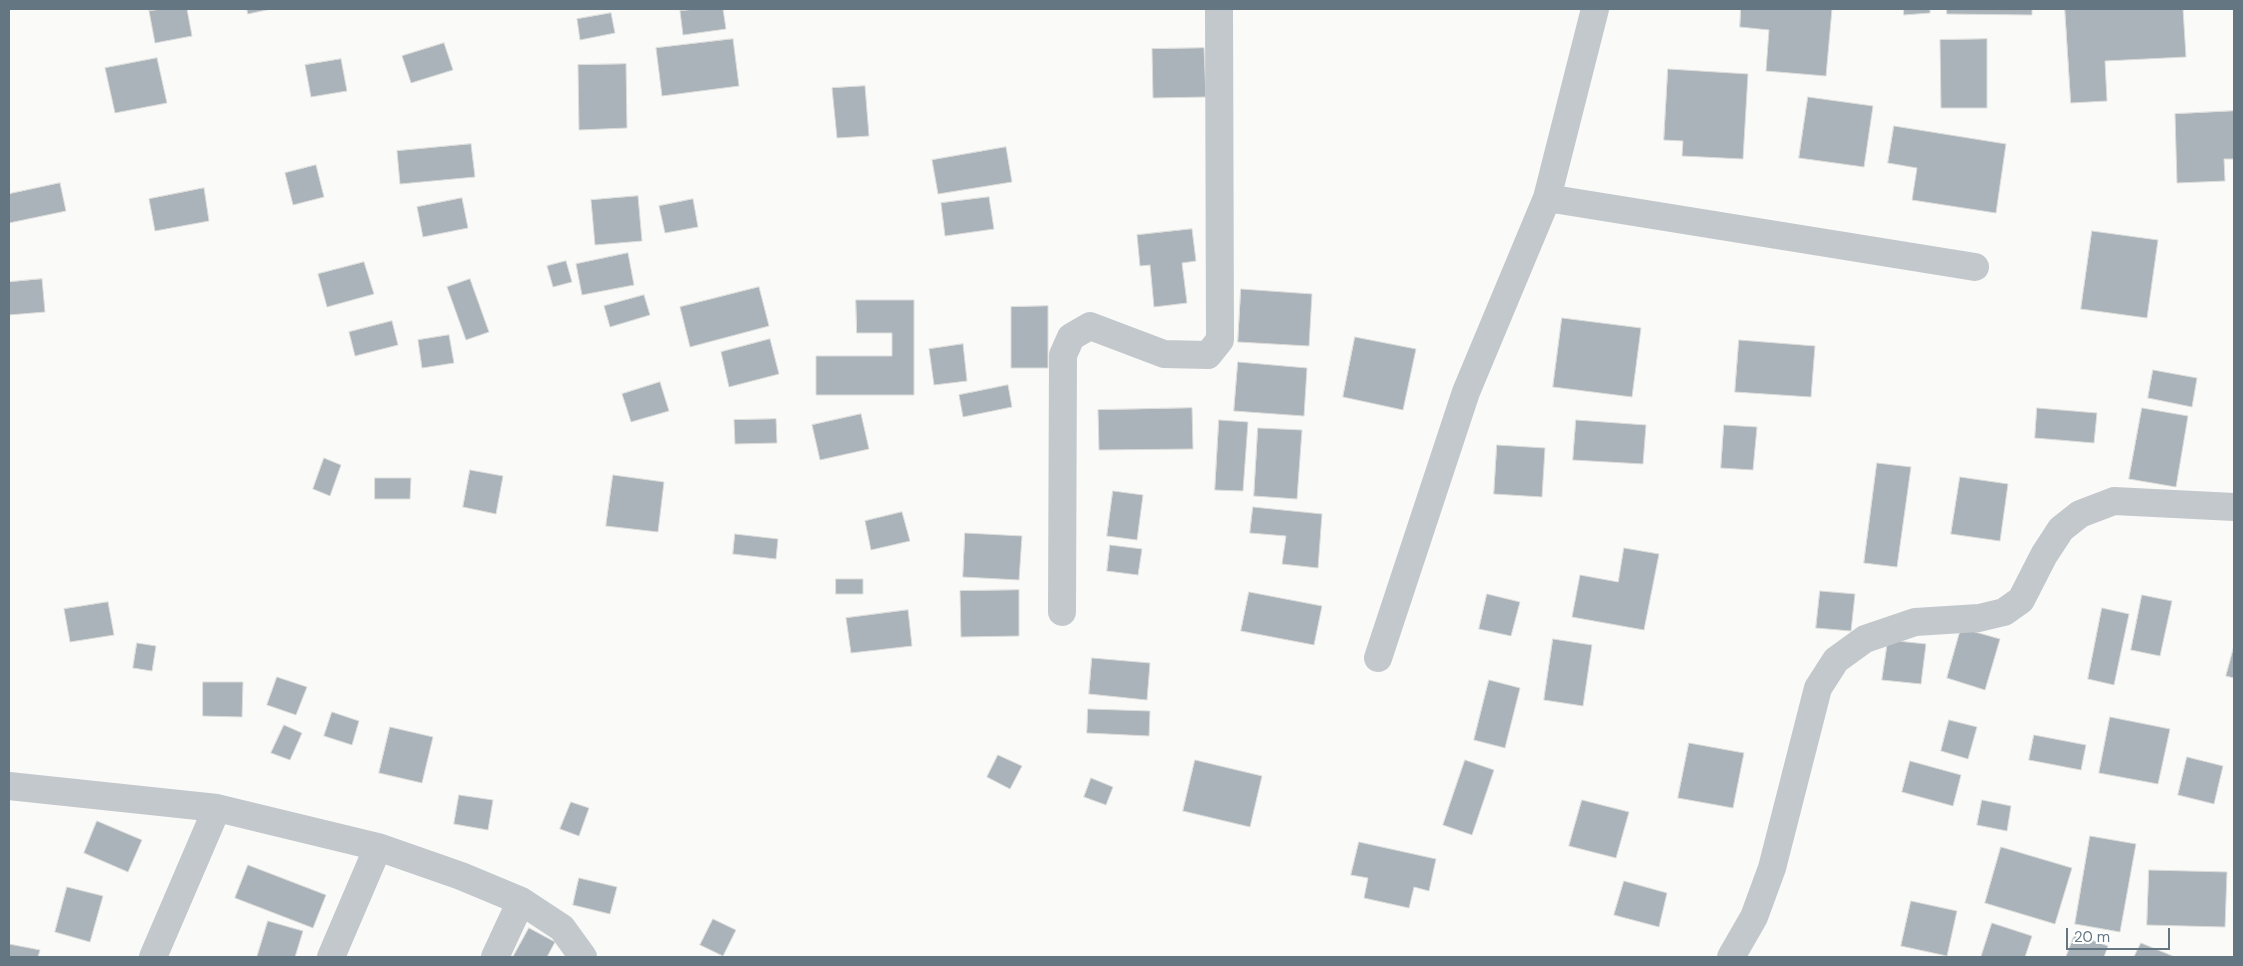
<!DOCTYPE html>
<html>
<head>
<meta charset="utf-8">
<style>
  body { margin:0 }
  #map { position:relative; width:2243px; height:966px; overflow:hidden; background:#fafaf8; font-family:"DM Sans",sans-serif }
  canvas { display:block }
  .frame { position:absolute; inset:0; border:10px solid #657683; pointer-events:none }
  .scale { position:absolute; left:2066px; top:928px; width:104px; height:22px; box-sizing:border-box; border:2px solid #657683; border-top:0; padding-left:6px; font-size:15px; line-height:18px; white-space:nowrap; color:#657683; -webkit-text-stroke:4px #fff; paint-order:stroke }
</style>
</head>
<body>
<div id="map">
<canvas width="2243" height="966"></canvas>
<div class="frame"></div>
<div class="scale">20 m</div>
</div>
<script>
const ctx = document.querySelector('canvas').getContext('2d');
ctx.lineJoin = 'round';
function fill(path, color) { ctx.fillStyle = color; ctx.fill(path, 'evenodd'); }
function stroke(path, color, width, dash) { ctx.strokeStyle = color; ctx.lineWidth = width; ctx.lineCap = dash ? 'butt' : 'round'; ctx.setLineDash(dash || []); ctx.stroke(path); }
const building = new Path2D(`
  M 163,9 L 187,9 L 192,36 L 155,43 L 149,11 Z
  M 247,9 L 271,9 L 248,14 Z
  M 696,9 L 723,9 L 726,29 L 683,35 L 680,11 Z
  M 1741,9 L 1832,9 L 1826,76 L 1766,71 L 1769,30 L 1740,27 Z
  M 1904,9 L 1930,9 L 1930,13 L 1904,15 Z
  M 1947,9 L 2032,9 L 2032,15 L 1947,14 Z
  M 2065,9 L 2183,9 L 2186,57 L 2105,61 L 2107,101 L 2071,103 Z
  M 611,13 L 615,33 L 580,40 L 577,19 Z
  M 733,39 L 739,86 L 662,96 L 656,48 Z
  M 1987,39 L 1987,108 L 1941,108 L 1940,40 Z
  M 444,43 L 453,70 L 411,83 L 402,56 Z
  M 1204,48 L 1206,97 L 1153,98 L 1152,49 Z
  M 157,58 L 167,103 L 115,113 L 105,68 Z
  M 341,59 L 347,91 L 311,97 L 305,65 Z
  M 626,64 L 627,128 L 579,130 L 578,65 Z
  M 1668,69 L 1748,74 L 1743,159 L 1682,156 L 1683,141 L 1664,140 Z
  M 865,86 L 869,136 L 837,138 L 832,88 Z
  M 1808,97 L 1873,106 L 1864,167 L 1799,158 Z
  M 2234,111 L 2234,159 L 2224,159 L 2225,181 L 2177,183 L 2175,114 Z
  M 1894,126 L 2006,144 L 1996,213 L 1912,200 L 1917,168 L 1888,163 Z
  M 471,144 L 475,177 L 400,184 L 397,151 Z
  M 1006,147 L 1012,182 L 938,194 L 932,160 Z
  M 316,165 L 324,197 L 293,205 L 285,173 Z
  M 60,183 L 66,211 L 9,223 L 9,194 Z
  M 204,188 L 209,221 L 155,231 L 149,199 Z
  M 638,196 L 642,241 L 595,245 L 591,200 Z
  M 989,197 L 994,229 L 945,236 L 941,203 Z
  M 462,198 L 468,228 L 423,237 L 417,207 Z
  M 693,199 L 698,227 L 665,233 L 659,206 Z
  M 1192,229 L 1196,261 L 1182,263 L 1187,303 L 1154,307 L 1150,265 L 1140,266 L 1137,235 Z
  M 2092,231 L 2158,240 L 2147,318 L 2081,309 Z
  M 628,253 L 634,285 L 582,295 L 576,264 Z
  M 566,261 L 572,282 L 553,287 L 547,266 Z
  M 364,262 L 374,294 L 327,307 L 318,274 Z
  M 42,279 L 45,312 L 9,315 L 9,282 Z
  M 470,279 L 489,332 L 466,340 L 447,287 Z
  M 759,287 L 769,326 L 690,347 L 680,307 Z
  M 1241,289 L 1312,294 L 1309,346 L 1238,342 Z
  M 644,295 L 650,315 L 610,327 L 604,306 Z
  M 856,300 L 914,300 L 914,395 L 816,395 L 816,356 L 892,356 L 892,333 L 857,333 Z
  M 1048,306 L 1048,368 L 1011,368 L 1011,307 Z
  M 1562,318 L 1641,328 L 1632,397 L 1553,387 Z
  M 392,321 L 398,345 L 355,356 L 349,332 Z
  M 449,335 L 454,363 L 422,368 L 418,340 Z
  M 1355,337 L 1416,349 L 1403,410 L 1343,397 Z
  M 770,339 L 779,374 L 729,387 L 721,352 Z
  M 1739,340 L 1815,346 L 1811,397 L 1735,392 Z
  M 963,344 L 967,381 L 934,385 L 929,349 Z
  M 1238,362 L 1307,368 L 1304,416 L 1234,411 Z
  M 2153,370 L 2197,378 L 2192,407 L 2148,398 Z
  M 660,382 L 669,411 L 631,422 L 622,394 Z
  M 1008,385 L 1012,407 L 963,417 L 959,395 Z
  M 1192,408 L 1193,449 L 1099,450 L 1098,410 Z
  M 2037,408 L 2097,413 L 2094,443 L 2035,438 Z
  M 2142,408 L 2188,416 L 2176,487 L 2129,479 Z
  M 861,414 L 869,449 L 820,460 L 812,425 Z
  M 776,419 L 777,443 L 735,444 L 734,420 Z
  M 1219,420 L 1248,422 L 1243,491 L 1215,490 Z
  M 1576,420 L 1646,425 L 1643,464 L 1573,460 Z
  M 1724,425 L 1757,427 L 1753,470 L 1721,468 Z
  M 1258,428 L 1302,430 L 1297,499 L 1254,496 Z
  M 1497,445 L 1545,448 L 1542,497 L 1494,494 Z
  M 324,458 L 341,465 L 330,496 L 313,489 Z
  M 1877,463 L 1911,467 L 1897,567 L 1864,563 Z
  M 470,470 L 503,476 L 496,514 L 463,507 Z
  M 613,475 L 664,482 L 658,532 L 606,526 Z
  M 1960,477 L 2008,484 L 2000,541 L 1951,534 Z
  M 375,478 L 411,478 L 410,499 L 375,499 Z
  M 1113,491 L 1143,495 L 1137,540 L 1107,536 Z
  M 1253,507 L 1322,514 L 1318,568 L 1282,564 L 1286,536 L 1250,533 Z
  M 902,512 L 910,541 L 871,550 L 865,521 Z
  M 965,533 L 1022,536 L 1019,580 L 963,577 Z
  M 735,534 L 778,539 L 776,559 L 733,554 Z
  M 1110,545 L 1142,549 L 1138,575 L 1107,571 Z
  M 1624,548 L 1659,554 L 1644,630 L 1572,617 L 1580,575 L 1618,582 Z
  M 836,579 L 863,579 L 863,594 L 836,594 Z
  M 1019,590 L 1019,636 L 961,637 L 960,591 Z
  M 1820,591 L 1855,594 L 1851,631 L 1816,628 Z
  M 1249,592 L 1322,606 L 1314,645 L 1241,631 Z
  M 1487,594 L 1520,602 L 1511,636 L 1479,629 Z
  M 2142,595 L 2172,601 L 2160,656 L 2131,650 Z
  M 108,602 L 114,635 L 70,642 L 64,609 Z
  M 2102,608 L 2129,614 L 2114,685 L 2088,679 Z
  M 908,610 L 912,646 L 851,653 L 846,618 Z
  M 1961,628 L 2000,639 L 1985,690 L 1947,678 Z
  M 1553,639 L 1592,645 L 1583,706 L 1544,700 Z
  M 1888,640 L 1926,644 L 1921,684 L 1882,680 Z
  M 137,643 L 156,646 L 152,671 L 133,668 Z
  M 2234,646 L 2234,678 L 2226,676 Z
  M 1092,658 L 1150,663 L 1147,700 L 1089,694 Z
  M 277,677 L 307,687 L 296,715 L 267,705 Z
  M 1489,680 L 1520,688 L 1505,748 L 1474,740 Z
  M 203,682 L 243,682 L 242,717 L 203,716 Z
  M 1088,709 L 1150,711 L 1149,736 L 1087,733 Z
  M 332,712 L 359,721 L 352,745 L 324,736 Z
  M 2110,717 L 2170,729 L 2158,784 L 2099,773 Z
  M 1949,720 L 1977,727 L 1968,759 L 1941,751 Z
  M 284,725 L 302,733 L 290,760 L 271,753 Z
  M 390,727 L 433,737 L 422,783 L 379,773 Z
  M 2034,735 L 2086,745 L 2081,770 L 2029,760 Z
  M 1689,743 L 1744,753 L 1733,808 L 1678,798 Z
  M 998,755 L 1022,766 L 1010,789 L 987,777 Z
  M 2187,757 L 2223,766 L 2214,804 L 2178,795 Z
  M 1195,760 L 1262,776 L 1250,827 L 1183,811 Z
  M 1465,760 L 1494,770 L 1472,835 L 1443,825 Z
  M 1910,761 L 1961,775 L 1953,806 L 1902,792 Z
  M 1091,778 L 1113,787 L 1106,805 L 1084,797 Z
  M 459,795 L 493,800 L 488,830 L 454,824 Z
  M 1582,800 L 1629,812 L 1616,858 L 1569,846 Z
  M 1982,800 L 2011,806 L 2007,831 L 1977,825 Z
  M 571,802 L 589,808 L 579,836 L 560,829 Z
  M 97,821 L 142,840 L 128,872 L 84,853 Z
  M 2090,836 L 2136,844 L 2120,932 L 2075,924 Z
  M 1359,842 L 1436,859 L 1429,891 L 1414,887 L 1409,908 L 1364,898 L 1368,878 L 1351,875 Z
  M 2001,847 L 2072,868 L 2055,924 L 1985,903 Z
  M 248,865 L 326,895 L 313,928 L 235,898 Z
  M 2149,870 L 2227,872 L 2225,927 L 2147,925 Z
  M 579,878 L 617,887 L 610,914 L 573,905 Z
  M 1624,881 L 1667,893 L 1659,927 L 1614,915 Z
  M 67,887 L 103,896 L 90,942 L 55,932 Z
  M 1911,901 L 1957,911 L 1947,956 L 1901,946 Z
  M 713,919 L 736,930 L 723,956 L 700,945 Z
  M 268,921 L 303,931 L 295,957 L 257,957 Z
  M 1992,923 L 2032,936 L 2025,957 L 1981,957 Z
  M 529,928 L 555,942 L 547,957 L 513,957 Z
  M 2075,934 L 2108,946 L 2104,957 L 2066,957 Z
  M 2141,943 L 2175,957 L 2134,957 Z
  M 9,944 L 40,950 L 38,957 L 9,957 Z`);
fill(building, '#aab3b9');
stroke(building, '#dcdcda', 1);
stroke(new Path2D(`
  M 1547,198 L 1975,267
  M 1062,612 L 1063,355 L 1071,337 L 1090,326 L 1164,354 L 1208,355 L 1220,340 L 1219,9
  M 1378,658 L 1466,392 L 1547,198 L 1595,9
  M 9,786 L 217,808 L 378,847 L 461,876 L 521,901 L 562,928 L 583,957
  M 153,957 L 217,808
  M 331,957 L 378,847
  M 495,957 L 521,901
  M 1731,957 L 1754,917 L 1772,868 L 1818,688 L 1836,660 L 1865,639 L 1915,622 L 1979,618 L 2004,612 L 2021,600 L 2044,555 L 2061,529 L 2080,514 L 2114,501 L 2234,507`), '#c3c8cc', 28);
</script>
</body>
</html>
